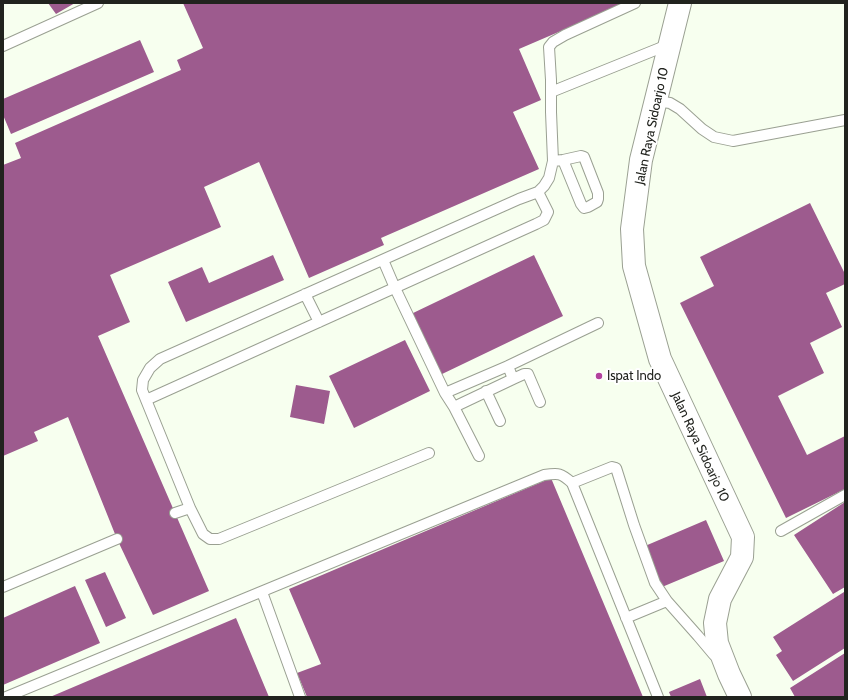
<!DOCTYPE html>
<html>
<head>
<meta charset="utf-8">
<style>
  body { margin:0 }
  #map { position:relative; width:848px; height:700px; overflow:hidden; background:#f7ffef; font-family:Cabin,sans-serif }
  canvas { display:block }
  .frame { position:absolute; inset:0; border:4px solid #21231e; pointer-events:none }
</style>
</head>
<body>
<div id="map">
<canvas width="848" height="700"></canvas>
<div class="frame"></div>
</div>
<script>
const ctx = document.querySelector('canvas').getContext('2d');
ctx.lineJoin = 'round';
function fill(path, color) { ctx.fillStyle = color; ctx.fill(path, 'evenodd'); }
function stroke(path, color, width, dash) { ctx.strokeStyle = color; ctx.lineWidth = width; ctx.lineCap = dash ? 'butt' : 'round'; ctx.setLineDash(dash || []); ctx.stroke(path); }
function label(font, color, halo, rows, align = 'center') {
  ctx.font = font + ' Cabin,sans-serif'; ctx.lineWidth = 4; ctx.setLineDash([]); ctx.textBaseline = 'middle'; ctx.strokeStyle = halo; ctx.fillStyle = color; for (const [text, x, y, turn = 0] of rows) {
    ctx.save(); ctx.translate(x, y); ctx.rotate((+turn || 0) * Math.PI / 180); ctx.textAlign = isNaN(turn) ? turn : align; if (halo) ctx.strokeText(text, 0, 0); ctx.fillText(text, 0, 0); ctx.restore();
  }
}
fill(new Path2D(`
  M 48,3 L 75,3 L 56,14 Z
  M 183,3 L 626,3 L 519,49 L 541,100 L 513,112 L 539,169 L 381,238 L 384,245 L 309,278 L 259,162 L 204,187 L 221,227 L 110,275 L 130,322 L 98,336 L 209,591 L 153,615 L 117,539 L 68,417 L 34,432 L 38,441 L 3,456 L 3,165 L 21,158 L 15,143 L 181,70 L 177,60 L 203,48 Z
  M 140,40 L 154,72 L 11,134 L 3,115 L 3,99 Z
  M 810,203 L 845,274 L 845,284 L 826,293 L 842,327 L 810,343 L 824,373 L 778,396 L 807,455 L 845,436 L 845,489 L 786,518 L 680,303 L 714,286 L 700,257 Z
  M 273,255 L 284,280 L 186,322 L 168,282 L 202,267 L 209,283 Z
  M 534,255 L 563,316 L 440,375 L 411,314 Z
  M 405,340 L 430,391 L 354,428 L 329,376 Z
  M 296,385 L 330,391 L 324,424 L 290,417 Z
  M 551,478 L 643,697 L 307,697 L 297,673 L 321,664 L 289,589 Z
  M 845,502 L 845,587 L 833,594 L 794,535 Z
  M 706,520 L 724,561 L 662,587 L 645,546 Z
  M 105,572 L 126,618 L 106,627 L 85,580 Z
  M 75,586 L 100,643 L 3,685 L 3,618 Z
  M 844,592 L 845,594 L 845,648 L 793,681 L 776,655 L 782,651 L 773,637 Z
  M 236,618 L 269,697 L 50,697 Z
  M 845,653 L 845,697 L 795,697 L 790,688 Z
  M 700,679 L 707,697 L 671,697 L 669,692 Z`), '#9d5b8e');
const lane = new Path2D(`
  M 3,46 L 98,3
  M 551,92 L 670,44
  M 656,101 L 670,103 L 680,109 L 702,129 L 714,137 L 733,141 L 845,120
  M 553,161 L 563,160 L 581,156 L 584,157 L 598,193 L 598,199 L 597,202 L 588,207 L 584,208 L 581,204 L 563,160
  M 383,260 L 395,288 L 445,393 L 508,366 L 598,323
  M 305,294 L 319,322
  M 513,379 L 524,374 L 528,374 L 540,402
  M 486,391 L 500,421
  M 445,393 L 454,407 L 479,456
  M 146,400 L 536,224 L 544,220 L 548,212 L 538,192
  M 454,407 L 513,379 L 508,366
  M 572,483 L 658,697
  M 190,508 L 142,390 L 143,380 L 150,368 L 160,359 L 519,199 L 538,192 L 544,186 L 549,178 L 553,161 L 551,112 L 551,80 L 549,47 L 553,42 L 565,35 L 635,3
  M 175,513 L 190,508 L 203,534 L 210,539 L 219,539 L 429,453
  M 781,531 L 845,495
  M 3,587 L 117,539
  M 262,592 L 300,697
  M 626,618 L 667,601
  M 6,697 L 544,475 C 559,473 561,473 572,483 L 612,467 L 616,468 L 617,471 L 634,525 L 655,583 L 667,601 L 698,636 L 714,655`);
const secondary = new Path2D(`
  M 680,3 L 641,160 L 632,229 L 634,266 L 660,359 L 743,537 L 742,557 L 720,599 L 715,623 L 717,643 L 729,674 L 740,697`);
stroke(lane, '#9aa092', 12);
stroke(secondary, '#9aa092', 24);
stroke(lane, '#fff', 10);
stroke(secondary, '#fff', 22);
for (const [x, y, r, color] of [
  [599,376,4,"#b3429d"]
]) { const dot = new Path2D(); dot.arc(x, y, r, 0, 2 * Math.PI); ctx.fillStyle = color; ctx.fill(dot); stroke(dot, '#fff', 1.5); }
label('13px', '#21231e', '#fff', [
  ["Jalan Raya Sidoarjo 10",652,126,-78],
  ["Jalan Raya Sidoarjo 10",700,447,65]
]);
label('13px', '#21231e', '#fff', [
  ["Ispat Indo",607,376]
], 'left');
</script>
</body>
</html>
